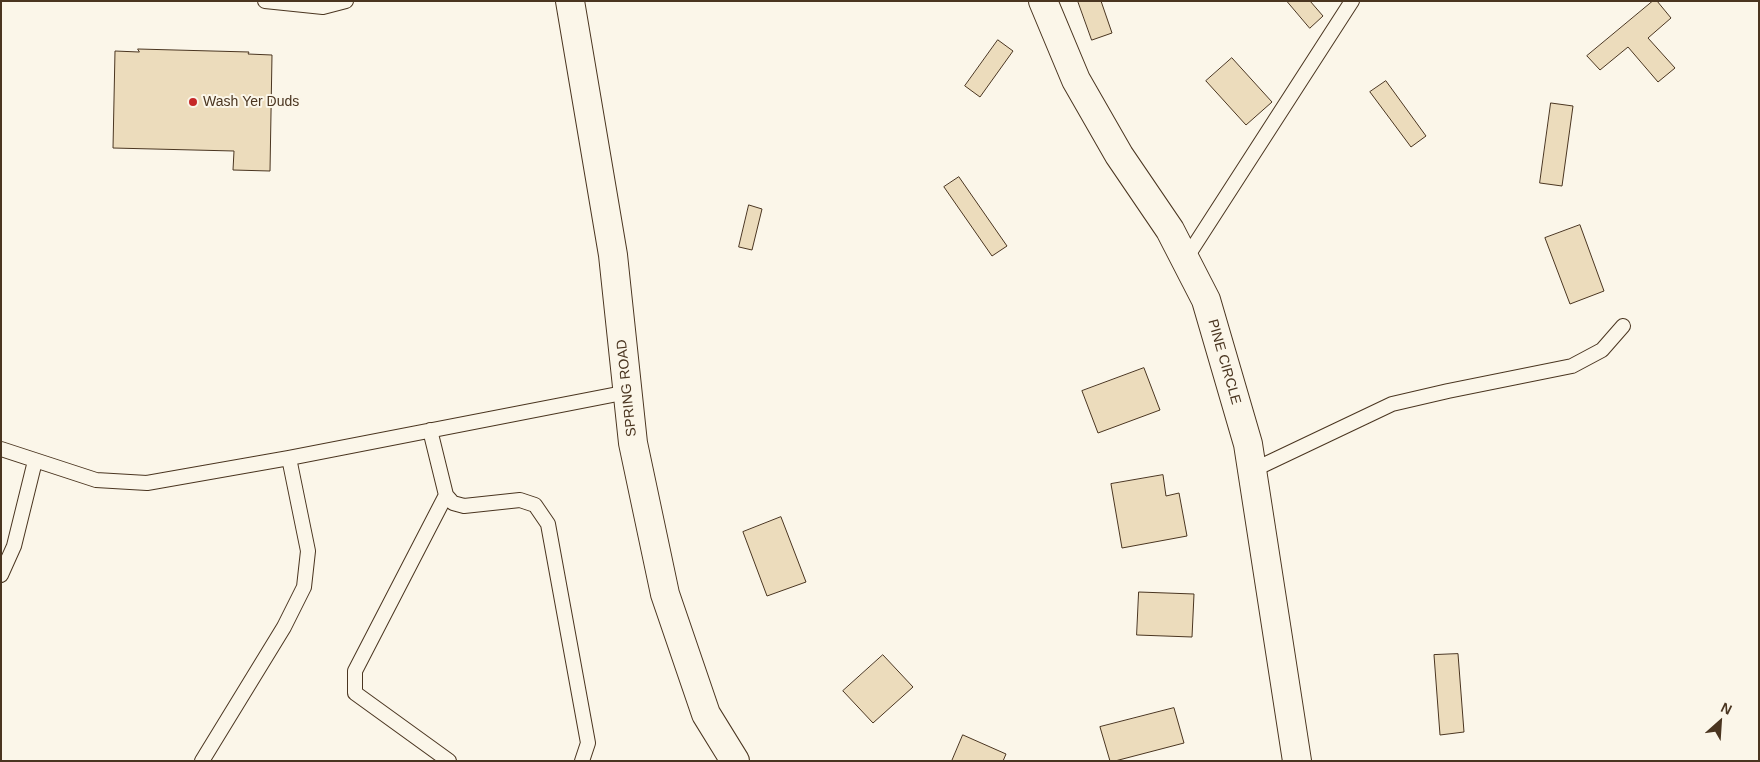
<!DOCTYPE html>
<html>
<head>
<meta charset="utf-8">
<style>
  body { margin:0 }
  #map { position:relative; width:1760px; height:762px; overflow:hidden; background:#fbf6e9; font-family:Arial,sans-serif }
  canvas { display:block }
  .frame { position:absolute; inset:0; border:2px solid #4a3520; pointer-events:none }
  .north { position:absolute; left:1695px; top:697px; width:50px; height:50px; -webkit-text-stroke:4px #fbf6e9; paint-order:stroke; rotate:26deg; font-size:14px; font-weight:700; line-height:20px; text-align:center; color:#4a3520 }
  .north::after { content:''; display:block; margin:auto; width:18px; height:22px; background:#4a3520; clip-path:polygon(50% 0,100% 100%,50% 72%,0 100%) }
</style>
</head>
<body>
<div id="map">
<canvas width="1760" height="762"></canvas>
<div class="frame"></div>
<div class="north">N</div>
</div>
<script>
const ctx = document.querySelector('canvas').getContext('2d');
ctx.lineJoin = 'round';
function fill(path, color) { ctx.fillStyle = color; ctx.fill(path, 'evenodd'); }
function stroke(path, color, width, dash) { ctx.strokeStyle = color; ctx.lineWidth = width; ctx.lineCap = dash ? 'butt' : 'round'; ctx.setLineDash(dash || []); ctx.stroke(path); }
function label(font, color, halo, rows, align = 'center') {
  ctx.font = font + ' Arial,sans-serif'; ctx.lineWidth = 4; ctx.setLineDash([]); ctx.textBaseline = 'middle'; ctx.strokeStyle = halo; ctx.fillStyle = color; for (const [text, x, y, turn = 0] of rows) {
    ctx.save(); ctx.translate(x, y); ctx.rotate((+turn || 0) * Math.PI / 180); ctx.textAlign = isNaN(turn) ? turn : align; if (halo) ctx.strokeText(text, 0, 0); ctx.fillText(text, 0, 0); ctx.restore();
  }
}
const building = new Path2D(`
  M 1078,1 L 1101,1 L 1112,33 L 1092,40 Z
  M 1287,1 L 1310,1 L 1323,16 L 1310,28 Z
  M 1653,1 L 1657,1 L 1671,18 L 1648,38 L 1675,68 L 1658,82 L 1628,47 L 1600,70 L 1587,56 Z
  M 998,40 L 1013,51 L 980,97 L 965,86 Z
  M 138,49 L 249,52 L 248,54 L 272,55 L 270,171 L 233,170 L 234,151 L 113,148 L 115,51 L 139,52 Z
  M 1232,58 L 1272,102 L 1246,125 L 1206,81 Z
  M 1386,81 L 1426,136 L 1411,147 L 1370,92 Z
  M 1551,103 L 1573,106 L 1562,186 L 1540,183 Z
  M 959,177 L 1007,246 L 992,256 L 944,187 Z
  M 749,205 L 762,209 L 752,250 L 739,247 Z
  M 1580,225 L 1604,291 L 1570,304 L 1545,238 Z
  M 1144,368 L 1160,410 L 1098,433 L 1082,391 Z
  M 1163,475 L 1166,496 L 1179,493 L 1187,536 L 1122,548 L 1111,484 Z
  M 781,517 L 806,582 L 767,596 L 743,532 Z
  M 1139,592 L 1194,594 L 1192,637 L 1137,635 Z
  M 1458,654 L 1464,732 L 1440,735 L 1434,655 Z
  M 883,655 L 913,687 L 873,723 L 843,691 Z
  M 1174,708 L 1184,743 L 1115,761 L 1110,761 L 1100,727 Z
  M 963,735 L 1006,754 L 1003,761 L 952,761 Z`);
fill(building, '#ecdcbc');
stroke(building, '#4a3520', 1);
const service = new Path2D(`
  M 265,1 L 323,7 L 346,1
  M 1185,260 L 1352,1
  M 430,430 L 446,495 L 453,503 L 464,506 L 520,500 L 535,505 L 548,524 L 588,743 L 582,761
  M 1,449 L 96,480 L 147,483 L 289,458 L 628,392
  M 1251,471 L 1392,404 L 1448,391 L 1572,366 L 1602,350 L 1623,326
  M 446,495 L 355,671 L 355,693 L 449,761
  M 1,575 L 14,546 L 35,461
  M 202,761 L 284,627 L 304,587 L 308,551 L 289,458`);
const minor = new Path2D(`
  M 570,1 L 613,255 L 633,443 L 665,594 L 706,714 L 735,761
  M 1043,1 L 1076,80 L 1119,155 L 1170,230 L 1206,300 L 1248,444 L 1297,761`);
stroke(service, '#4a3520', 16);
stroke(minor, '#4a3520', 30);
stroke(service, '#fbf6e9', 14);
stroke(minor, '#fbf6e9', 28);
for (const [x, y, r, color] of [
  [193,102,5,"#c62828"]
]) { const dot = new Path2D(); dot.arc(x, y, r, 0, 2 * Math.PI); ctx.fillStyle = color; ctx.fill(dot); stroke(dot, '#fbf6e9', 2); }
label('14px', '#4a3520', '#fbf6e9', [
  ["Wash Yer Duds",203,102]
], 'left');
label('14px', '#4a3520', '#fbf6e9', [
  ["PINE CIRCLE",1224,362,74],
  ["SPRING ROAD",627,388,-96]
]);
</script>
</body>
</html>
